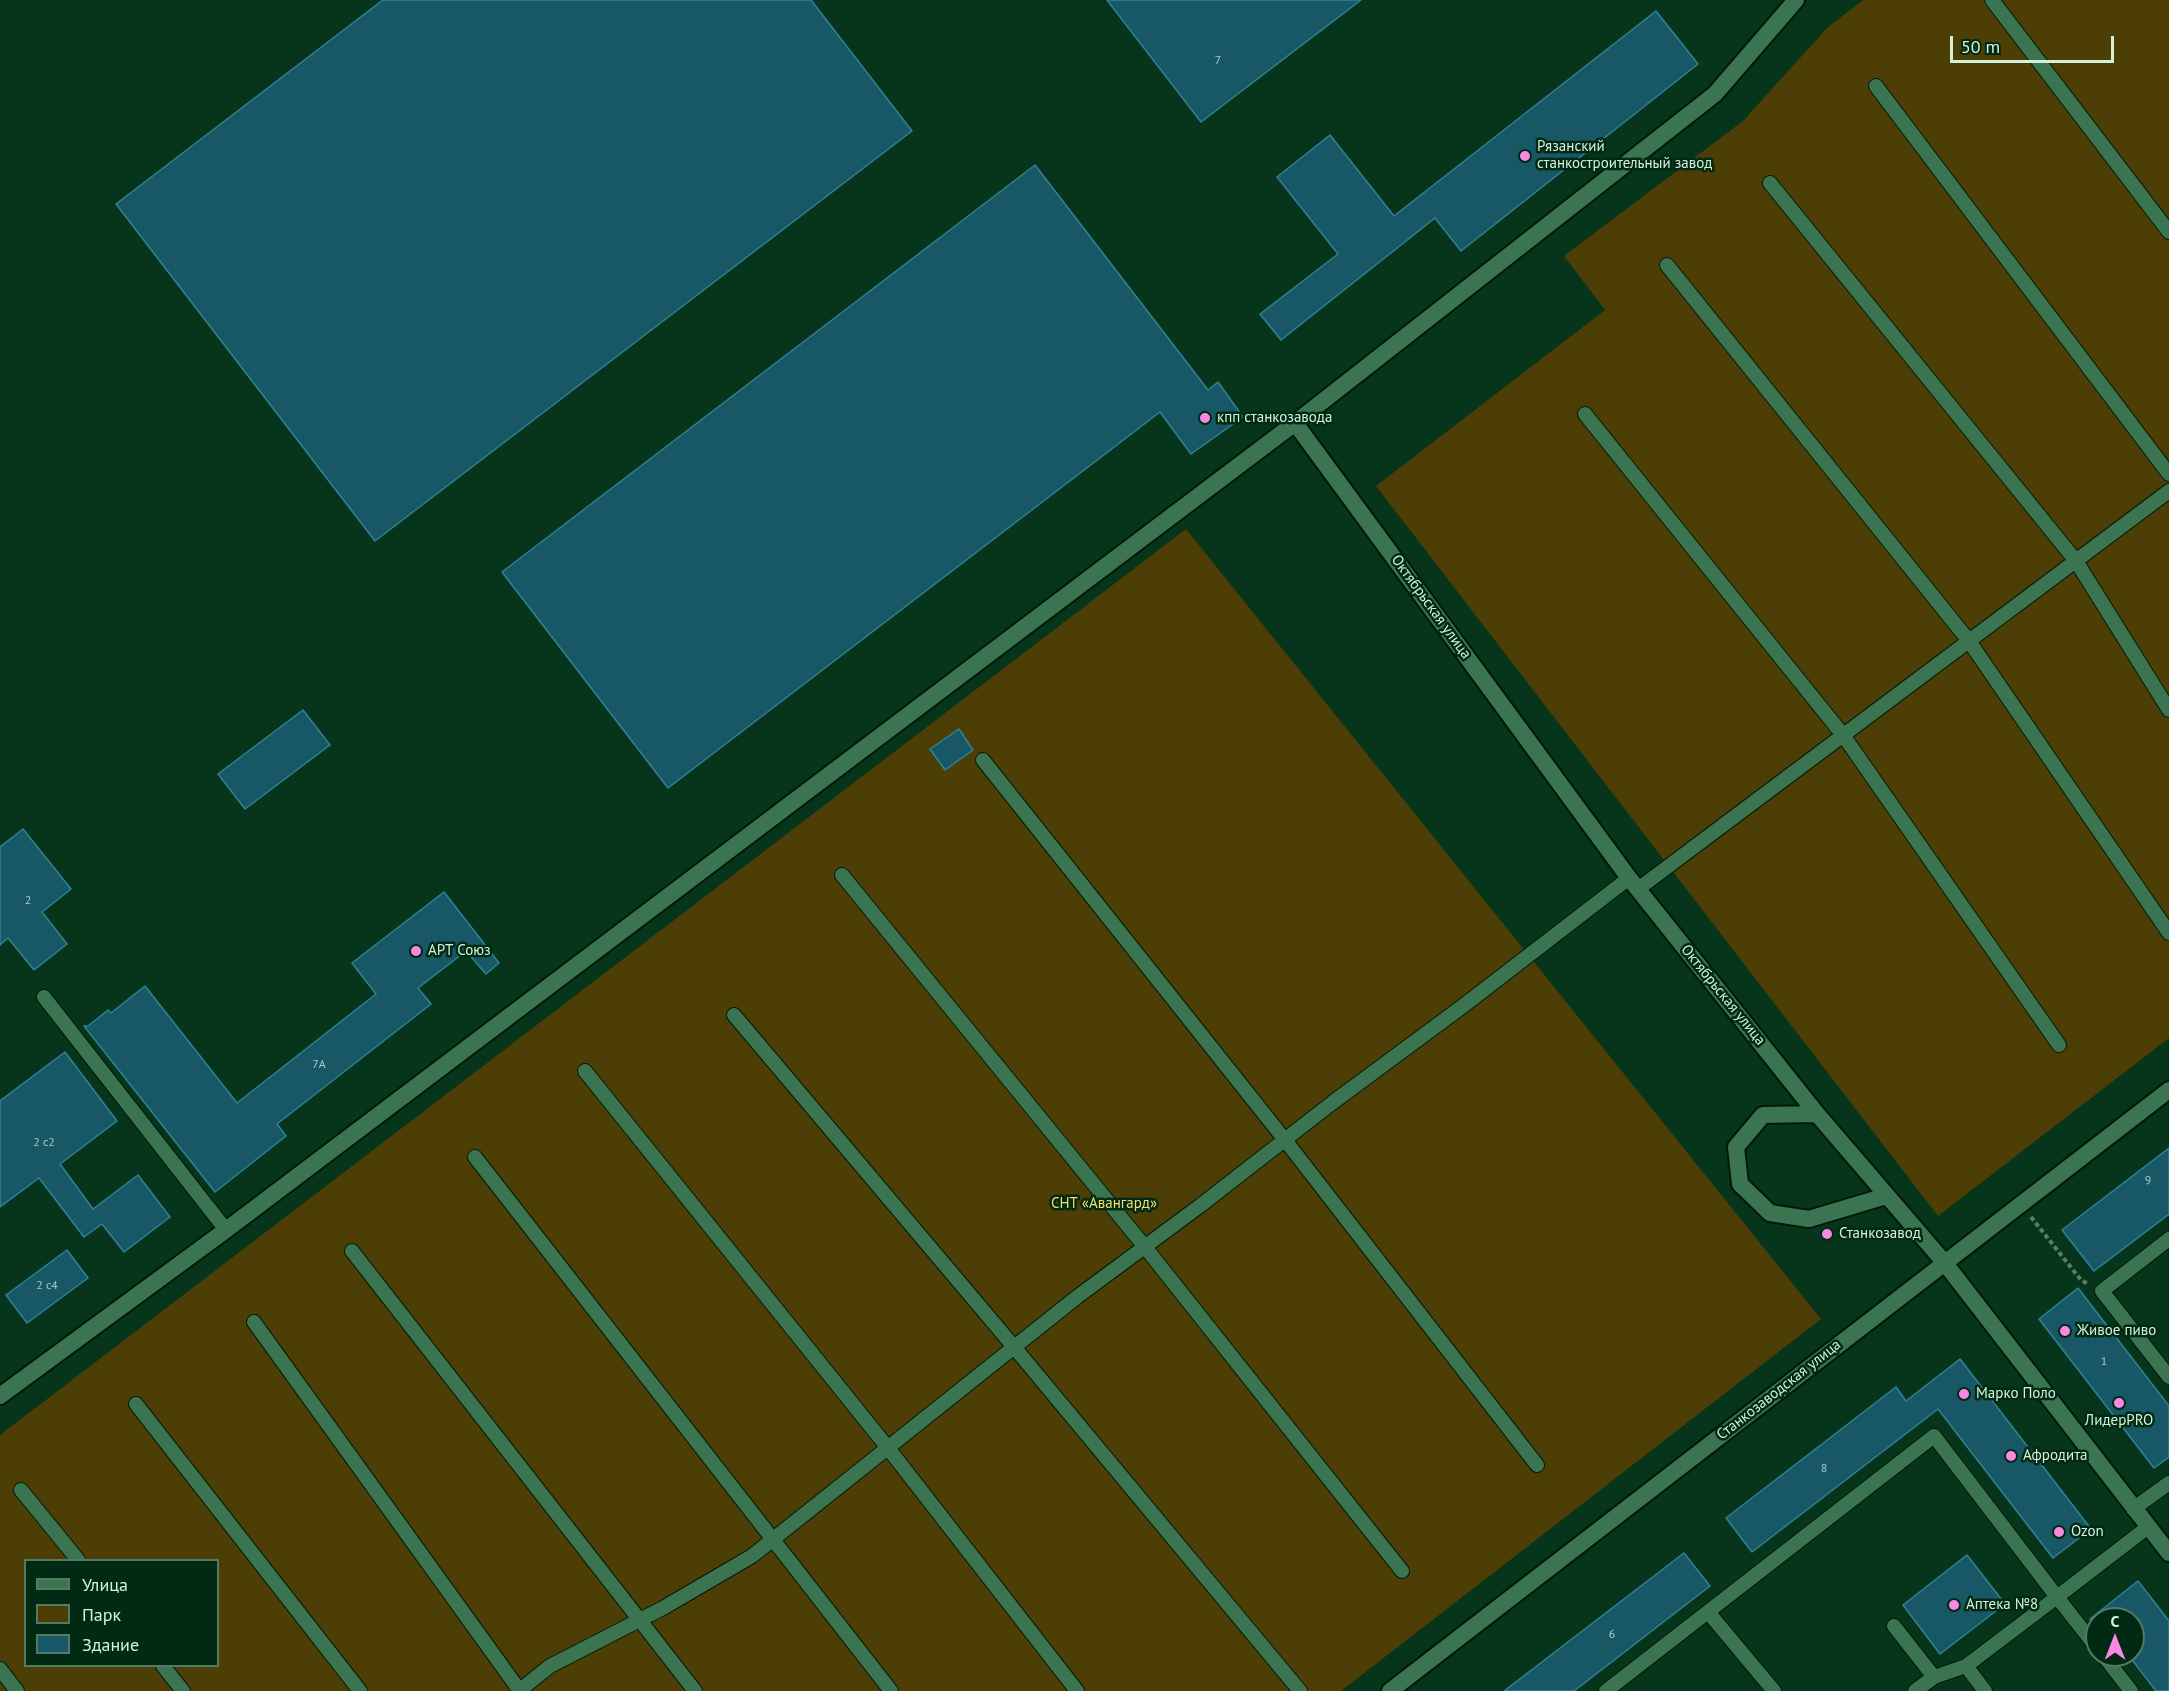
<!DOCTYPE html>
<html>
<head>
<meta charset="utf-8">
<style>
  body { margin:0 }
  #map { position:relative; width:2169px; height:1691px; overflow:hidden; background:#06351c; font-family:"PT Sans",sans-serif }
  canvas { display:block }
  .legend { position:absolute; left:24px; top:1559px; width:195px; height:108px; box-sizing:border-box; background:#002a13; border:2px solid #557a63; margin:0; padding:8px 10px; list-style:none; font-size:18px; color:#d4f1dc }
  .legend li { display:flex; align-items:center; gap:12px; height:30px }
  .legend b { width:30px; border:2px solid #557a63 }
  .north { position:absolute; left:2085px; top:1607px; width:60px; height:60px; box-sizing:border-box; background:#002a13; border:2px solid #557a63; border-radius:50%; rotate:0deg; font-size:16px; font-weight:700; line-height:24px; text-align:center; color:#d4f1dc }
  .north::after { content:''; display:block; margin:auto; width:21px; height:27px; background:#fb87e5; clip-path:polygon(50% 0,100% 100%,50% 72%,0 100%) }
  .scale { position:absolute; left:1950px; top:36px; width:164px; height:27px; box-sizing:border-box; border:3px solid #d4f1dc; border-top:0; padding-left:8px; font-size:18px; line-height:21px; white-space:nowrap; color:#d4f1dc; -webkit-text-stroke:4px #002a13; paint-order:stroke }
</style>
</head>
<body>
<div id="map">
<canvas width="2169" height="1691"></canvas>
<ul class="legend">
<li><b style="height:8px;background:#3b7451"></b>Улица</li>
<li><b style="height:16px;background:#4c3e04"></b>Парк</li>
<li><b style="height:16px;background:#185866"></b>Здание</li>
</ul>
<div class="north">С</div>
<div class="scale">50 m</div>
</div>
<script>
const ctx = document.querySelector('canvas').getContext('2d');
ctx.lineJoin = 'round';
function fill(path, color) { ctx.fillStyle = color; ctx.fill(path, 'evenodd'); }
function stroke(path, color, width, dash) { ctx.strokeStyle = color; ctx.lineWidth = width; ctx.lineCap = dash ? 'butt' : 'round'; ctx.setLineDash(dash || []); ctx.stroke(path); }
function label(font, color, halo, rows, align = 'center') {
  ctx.font = font + ' "PT Sans",sans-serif'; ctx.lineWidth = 5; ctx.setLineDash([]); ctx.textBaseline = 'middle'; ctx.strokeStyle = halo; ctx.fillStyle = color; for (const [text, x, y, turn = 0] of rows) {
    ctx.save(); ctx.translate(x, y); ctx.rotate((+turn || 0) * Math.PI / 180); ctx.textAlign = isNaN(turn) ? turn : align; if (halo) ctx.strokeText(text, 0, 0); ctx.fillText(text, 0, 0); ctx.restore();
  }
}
fill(new Path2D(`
  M 1863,0 L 2169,0 L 2169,1038 L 1938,1216 L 1376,486 L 1605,310 L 1564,256 L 1743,121 L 1827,28 Z
  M 1186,529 L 1821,1319 L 1341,1691 L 0,1691 L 0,1435 ZM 26,1560 L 218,1560 L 218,1666 L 26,1666 Z`), '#4c3e04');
const building = new Path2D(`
  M 383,0 L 811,0 L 912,131 L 375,541 L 116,204 Z
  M 1107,0 L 1361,0 L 1201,122 Z
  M 1656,11 L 1698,64 L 1461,251 L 1435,218 L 1281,340 L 1260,314 L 1338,254 L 1277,177 L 1330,135 L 1394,216 Z
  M 1035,165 L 1208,390 L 1218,382 L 1243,417 L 1191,454 L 1160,412 L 668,788 L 502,572 Z
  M 303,710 L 330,745 L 245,809 L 218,774 Z
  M 959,729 L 973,750 L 945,770 L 930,749 Z
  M 23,829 L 71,889 L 42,912 L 67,944 L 34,970 L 8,938 L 0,945 L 0,847 Z
  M 444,892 L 499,963 L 486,974 L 466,951 L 418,988 L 431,1004 L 277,1124 L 286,1136 L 215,1192 L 84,1026 L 88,1026 L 108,1010 L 111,1013 L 145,986 L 237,1103 L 376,994 L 352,963 Z
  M 65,1052 L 117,1121 L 60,1164 L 93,1209 L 138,1175 L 170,1217 L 124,1252 L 102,1224 L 84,1237 L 39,1178 L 0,1207 L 0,1101 Z
  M 2169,1148 L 2169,1214 L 2094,1271 L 2062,1230 Z
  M 67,1250 L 88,1278 L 27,1323 L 6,1295 Z
  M 2078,1288 L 2169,1406 L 2169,1457 L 2154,1468 L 2039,1319 Z
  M 1960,1359 L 2091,1529 L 2053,1558 L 1938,1409 L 1752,1552 L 1726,1518 L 1896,1387 L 1906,1401 Z
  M 1684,1553 L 1710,1586 L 1574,1691 L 1504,1691 Z
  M 1967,1555 L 2005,1604 L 1940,1654 L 1903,1605 Z
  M 2138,1581 L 2169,1621 L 2169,1691 L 2156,1691 L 2133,1661 L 2133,1619 L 2090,1619 Z`);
fill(building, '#185866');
stroke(building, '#308395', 1.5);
const service = new Path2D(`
  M 1992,0 L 2169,232
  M 1876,86 L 2169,474
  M 1770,183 L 2076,561 L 2169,710
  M 1667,265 L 1969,641 L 2169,933
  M 1585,414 L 1843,735 L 2059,1045
  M 983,760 L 1285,1140 L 1537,1465
  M 842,875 L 1145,1247 L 1402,1571
  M 1638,889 L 2169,491
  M 44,997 L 226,1230
  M 734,1015 L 1014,1347 L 1300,1691
  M 585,1071 L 888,1448 L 1077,1691
  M 475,1157 L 891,1691
  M 2169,1239 L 2102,1291 L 2169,1377
  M 352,1251 L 695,1691
  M 254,1322 L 520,1691
  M 136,1404 L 360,1691
  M 21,1490 L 78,1560
  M 2133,1509 L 2169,1483
  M 1708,1612 L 1774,1691
  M 1894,1626 L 1934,1677
  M 2103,1655 L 2131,1691
  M 163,1666 L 183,1691
  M 1966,1666 L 1985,1691
  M 0,1669 L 17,1691
  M 519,1691 L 550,1666 L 663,1608 L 752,1556 L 1077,1297 L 1201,1205 L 1332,1103 L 1463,1006 L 1629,878
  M 1606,1691 L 1934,1436 L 2057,1597 L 2148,1527
  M 1915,1691 L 1934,1677 L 1966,1666 L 2057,1597 L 2097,1648`);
const minor = new Path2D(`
  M 1295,423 L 1629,878 L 1817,1114 L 1944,1262
  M 1817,1114 L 1763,1115 L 1736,1147 L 1740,1184 L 1770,1213 L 1809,1219 L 1886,1196
  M 0,1396 L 226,1230 L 1295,423 L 1715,94 L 1796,0`);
const tertiary = new Path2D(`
  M 1390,1691 L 2169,1090`);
const secondary = new Path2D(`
  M 1944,1262 L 2169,1553`);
stroke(service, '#001a09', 16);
stroke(minor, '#001a09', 20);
stroke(tertiary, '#001a09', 20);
stroke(secondary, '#001a09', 20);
stroke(new Path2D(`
  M 2031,1217 L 2081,1280 L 2088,1284`), '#577f67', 4, [4.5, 3]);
stroke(service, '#3b7451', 14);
stroke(minor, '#3b7451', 16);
stroke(tertiary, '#3b7451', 16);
stroke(secondary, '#3b7451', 16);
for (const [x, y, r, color] of [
  [1525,156,6,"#fb87e5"],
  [1205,418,6,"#fb87e5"],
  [416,951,6,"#fb87e5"],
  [1827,1234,6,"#fb87e5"],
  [2065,1331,6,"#fb87e5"],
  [1964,1394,6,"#fb87e5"],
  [2119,1403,6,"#fb87e5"],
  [2011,1456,6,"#fb87e5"],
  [2059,1532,6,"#fb87e5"],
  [1954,1605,6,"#fb87e5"]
]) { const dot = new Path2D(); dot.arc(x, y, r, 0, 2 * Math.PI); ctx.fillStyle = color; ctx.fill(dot); stroke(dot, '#002a13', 2); }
label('12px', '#a5cbbe', null, [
  ["7",1218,61],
  ["2",28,901],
  ["7А",319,1065],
  ["2 с2",44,1143],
  ["9",2148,1181],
  ["2 с4",47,1286],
  ["1",2104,1362],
  ["8",1824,1469],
  ["6",1612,1635]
]);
label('15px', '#d4f1dc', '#002a13', [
  ["Рязанский",1537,147],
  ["станкостроительный завод",1537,164],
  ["кпп станкозавода",1217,418],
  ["АРТ Союз",428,951],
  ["Станкозавод",1839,1234],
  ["Живое пиво",2077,1331],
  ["Марко Поло",1976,1394],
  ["ЛидерPRO",2119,1421,"center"],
  ["Афродита",2023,1456],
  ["Ozon",2071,1532],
  ["Аптека №8",1966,1605]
], 'left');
label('15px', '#d4f1dc', '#002a13', [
  ["Октябрьская улица",1431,607,54],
  ["Октябрьская улица",1723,995,51],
  ["Станкозаводская улица",1779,1390,-38]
]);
label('15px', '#fbde73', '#002a13', [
  ["СНТ «Авангард»",1104,1204]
]);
</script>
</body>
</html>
